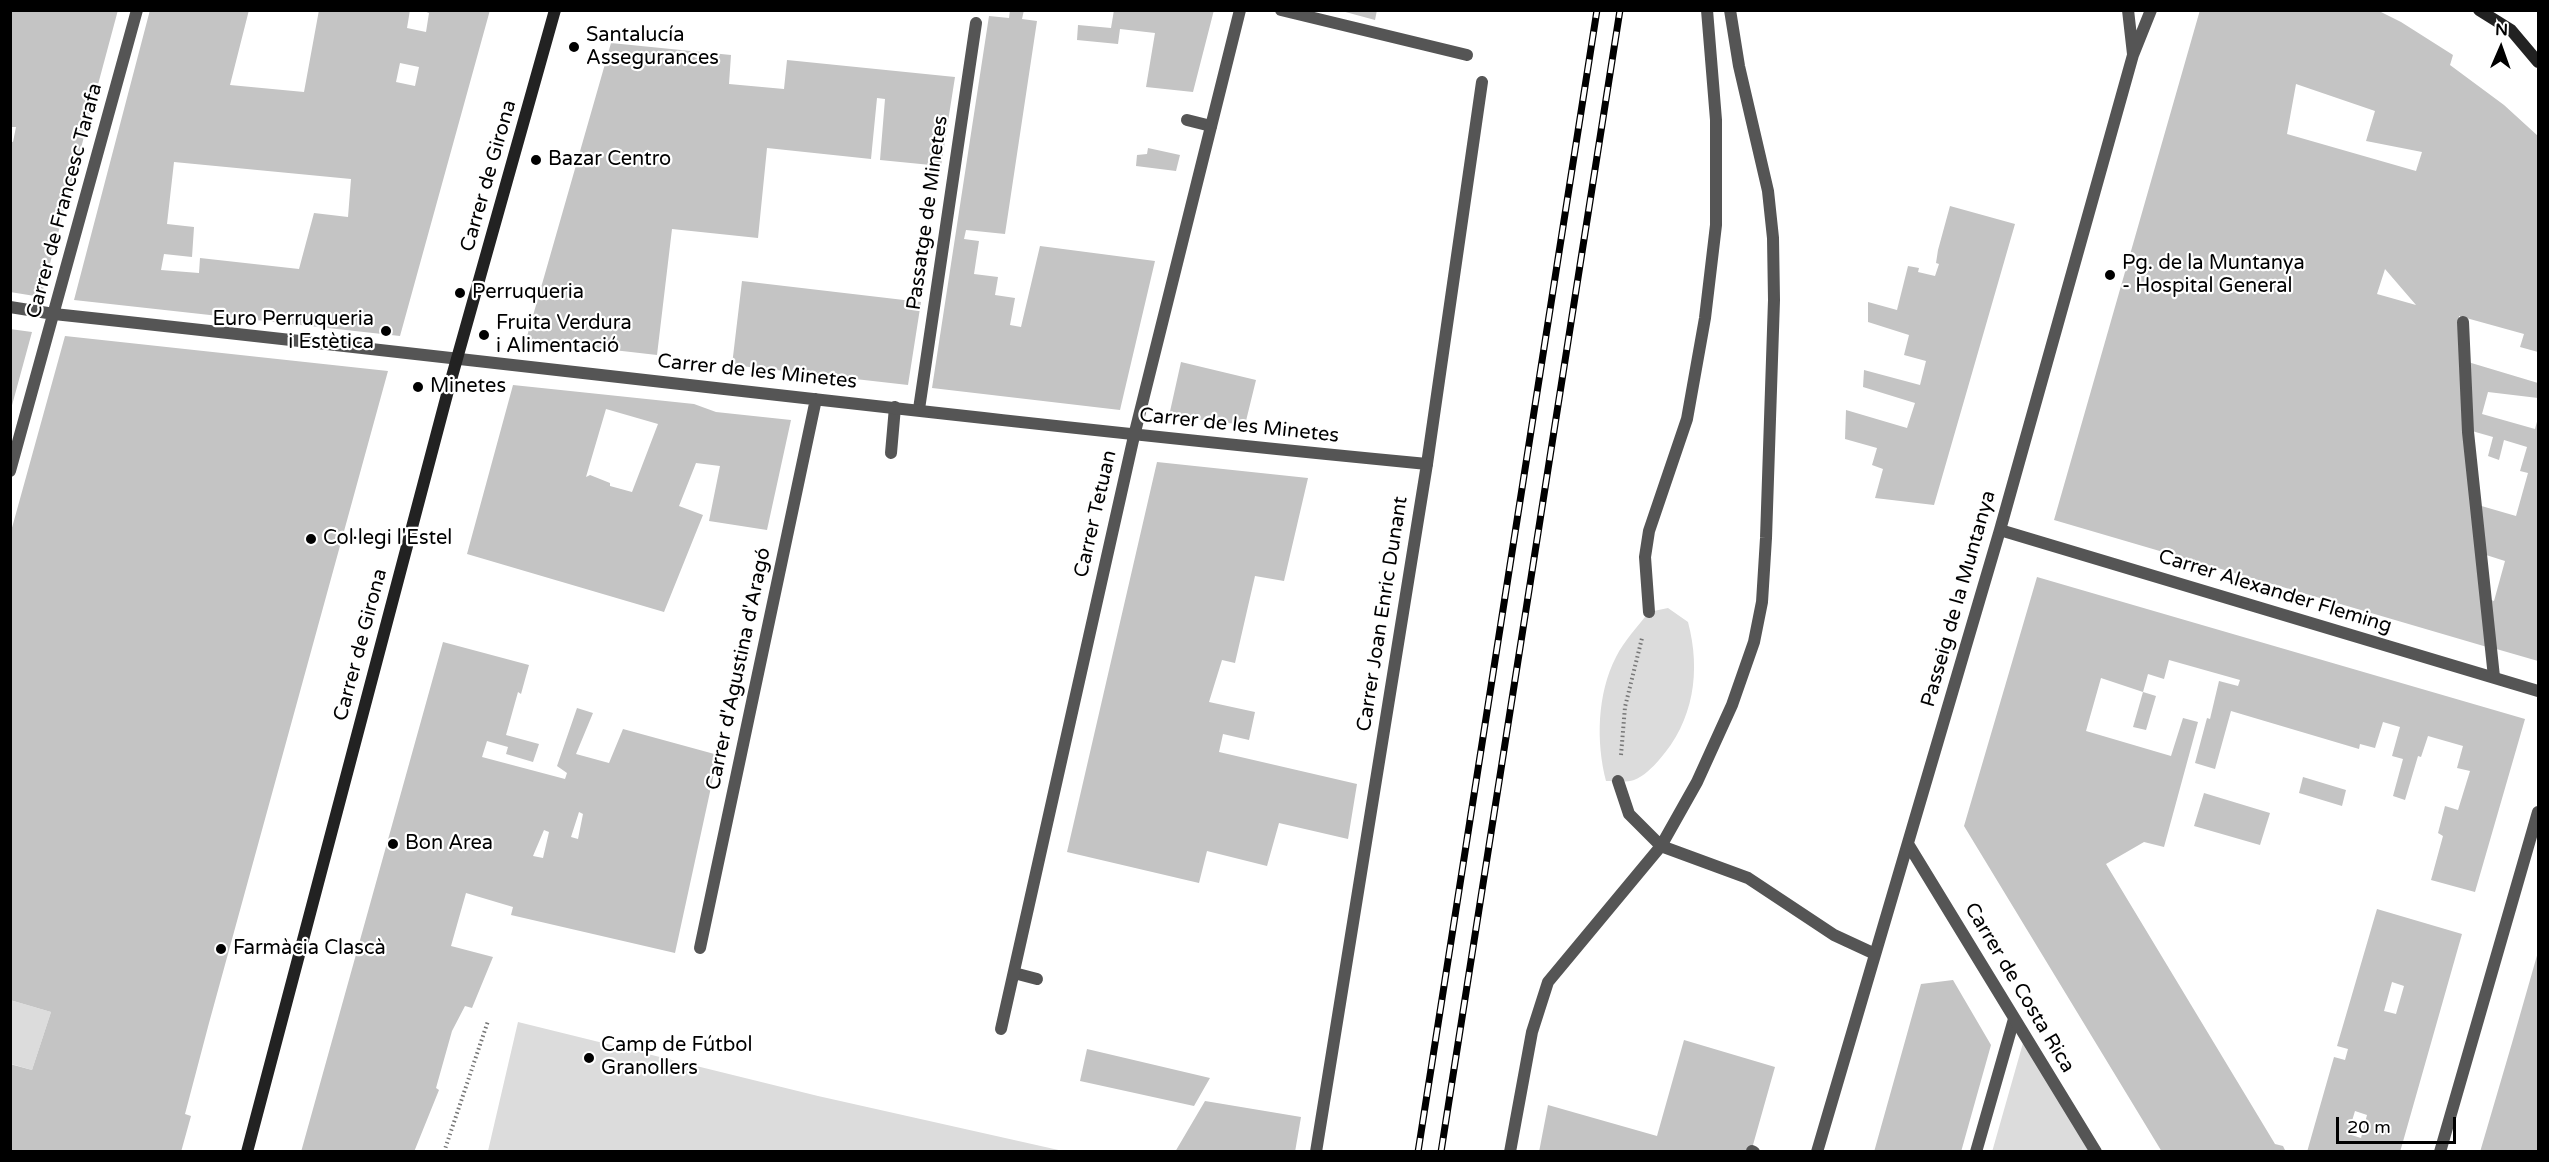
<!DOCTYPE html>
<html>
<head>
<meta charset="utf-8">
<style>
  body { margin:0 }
  #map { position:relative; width:2549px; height:1162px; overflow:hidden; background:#fff; font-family:"Varela Round",sans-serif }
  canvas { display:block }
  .frame { position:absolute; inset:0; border:12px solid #000; pointer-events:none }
  .north { position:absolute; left:2471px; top:18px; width:60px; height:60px; -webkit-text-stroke:4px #fff; paint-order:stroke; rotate:2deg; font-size:16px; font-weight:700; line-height:24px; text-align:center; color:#000 }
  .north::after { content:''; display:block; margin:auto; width:21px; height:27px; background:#000; clip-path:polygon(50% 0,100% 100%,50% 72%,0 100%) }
  .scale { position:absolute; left:2336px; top:1117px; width:120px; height:27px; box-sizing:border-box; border:3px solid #000; border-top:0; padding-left:8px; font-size:18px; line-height:21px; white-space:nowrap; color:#000; -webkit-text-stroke:4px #fff; paint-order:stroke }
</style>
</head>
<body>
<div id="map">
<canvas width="2549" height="1162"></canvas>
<div class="frame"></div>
<div class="north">N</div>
<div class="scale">20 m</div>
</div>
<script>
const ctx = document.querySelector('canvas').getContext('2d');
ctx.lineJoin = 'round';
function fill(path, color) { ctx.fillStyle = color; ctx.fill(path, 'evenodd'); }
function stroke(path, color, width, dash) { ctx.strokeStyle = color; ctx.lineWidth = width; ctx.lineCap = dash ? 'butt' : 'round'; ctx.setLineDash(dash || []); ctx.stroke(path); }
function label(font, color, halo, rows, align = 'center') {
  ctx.font = font + ' "Varela Round",sans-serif'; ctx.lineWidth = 4.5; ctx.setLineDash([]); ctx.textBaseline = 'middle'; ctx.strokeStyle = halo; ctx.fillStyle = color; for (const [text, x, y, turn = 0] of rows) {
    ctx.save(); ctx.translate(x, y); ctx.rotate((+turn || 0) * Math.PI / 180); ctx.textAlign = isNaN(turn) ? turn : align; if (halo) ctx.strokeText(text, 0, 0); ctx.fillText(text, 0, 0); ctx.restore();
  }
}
fill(new Path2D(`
  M 1668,608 L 1688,622 C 1701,671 1694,721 1659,760 C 1653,767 1643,777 1634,780 C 1626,783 1614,781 1606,781 C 1596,742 1597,694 1616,657 C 1624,641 1638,626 1649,612 Z
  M 10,1000 L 51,1012 L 32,1070 L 11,1064 Z
  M 518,1022 L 818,1096 L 1063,1151 L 488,1151 Z
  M 2025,1036 L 2096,1151 L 1992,1152 Z`), '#dcdcdc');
fill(new Path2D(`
  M 10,10 L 118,10 L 41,297 L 10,292 L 10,141 L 13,142 L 16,127 L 10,127 Z
  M 150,10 L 249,10 L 230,85 L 304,92 L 319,10 L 410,10 L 407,28 L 426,32 L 429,13 L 421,10 L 490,10 L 400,336 L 74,300 ZM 400,63 L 419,67 L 415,86 L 396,82 ZM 174,162 L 351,179 L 348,217 L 314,213 L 299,269 L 200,258 L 199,273 L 161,270 L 164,254 L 192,257 L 194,227 L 167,224 Z
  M 1010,10 L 1024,10 L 1022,19 L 1037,21 L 1005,234 L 966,230 L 964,239 L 979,241 L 974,274 L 998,277 L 995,295 L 1015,298 L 1010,325 L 1021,327 L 1040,246 L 1155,261 L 1120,410 L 932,388 L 989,16 L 1009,18 Z
  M 1114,10 L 1214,10 L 1193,92 L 1146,87 L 1155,33 L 1120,29 L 1118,44 L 1077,40 L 1078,25 L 1111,28 Z
  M 1338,10 L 1377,10 L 1375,20 Z
  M 2200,10 L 2377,10 L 2401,22 L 2453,55 L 2450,65 L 2504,105 L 2538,136 L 2538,352 L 2520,347 L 2524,334 L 2459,316 L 2465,435 L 2487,647 L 2054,520 ZM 2296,84 L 2375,111 L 2366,141 L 2422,152 L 2416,171 L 2287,134 ZM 2385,269 L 2416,305 L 2377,294 Z
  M 611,43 L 731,55 L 729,84 L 784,89 L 787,60 L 955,77 L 941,166 L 880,160 L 885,99 L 877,98 L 871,159 L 767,148 L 758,238 L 672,229 L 657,355 L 526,340 Z
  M 1148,148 L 1180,155 L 1176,171 L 1136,166 L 1137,155 L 1147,154 Z
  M 1950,206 L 2015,224 L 1934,505 L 1875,498 L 1883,469 L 1872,465 L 1877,448 L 1845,439 L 1846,410 L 1907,428 L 1915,403 L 1863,387 L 1864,370 L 1920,385 L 1926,361 L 1904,355 L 1909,335 L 1868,322 L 1868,302 L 1897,310 L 1908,266 L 1919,268 L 1918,272 L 1935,276 L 1939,264 L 1936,263 L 1938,250 Z
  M 742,281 L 921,302 L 908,385 L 732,365 Z
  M 10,329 L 32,332 L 11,409 L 10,409 Z
  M 65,336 L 388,371 L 209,1023 L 185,1114 L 191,1116 L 181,1152 L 10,1152 L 10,1064 L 32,1070 L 51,1012 L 10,1000 L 10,535 Z
  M 1181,362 L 1256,380 L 1245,425 L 1169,416 Z
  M 2468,362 L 2538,383 L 2538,398 L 2488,392 L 2482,414 L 2535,429 L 2538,418 L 2538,661 L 2493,648 L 2488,599 L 2494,601 L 2505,561 L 2483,554 L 2478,505 L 2516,516 L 2528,473 L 2520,471 L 2527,447 L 2504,440 L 2499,460 L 2488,456 L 2493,437 L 2472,431 Z
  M 513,385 L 694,404 L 716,412 L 791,420 L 767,530 L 709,521 L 720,466 L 696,463 L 679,506 L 703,515 L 664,612 L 467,554 ZM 606,409 L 658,424 L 632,492 L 610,486 L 610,483 L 590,475 L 586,477 Z
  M 1157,462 L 1308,478 L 1284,581 L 1255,576 L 1235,663 L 1222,660 L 1209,702 L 1255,712 L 1249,740 L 1223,734 L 1219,752 L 1357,784 L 1348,839 L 1279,823 L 1267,866 L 1207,851 L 1199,883 L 1067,852 Z
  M 2037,577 L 2525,719 L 2475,892 L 2431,880 L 2443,836 L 2438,833 L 2445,806 L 2458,810 L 2470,771 L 2457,768 L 2463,746 L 2428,736 L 2421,757 L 2418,756 L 2405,800 L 2393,796 L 2403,759 L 2392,756 L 2400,727 L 2383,722 L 2375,748 L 2360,744 L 2359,749 L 2231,711 L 2215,769 L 2195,763 L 2207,718 L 2210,719 L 2219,681 L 2238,686 L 2240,680 L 2169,660 L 2164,679 L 2148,674 L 2143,692 L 2101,678 L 2086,731 L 2171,756 L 2183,718 L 2198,722 L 2164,847 L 2144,842 L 2106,864 L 2275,1144 L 2283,1146 L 2286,1152 L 2162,1152 L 1964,826 Z
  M 443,642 L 529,665 L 521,694 L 518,692 L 506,735 L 539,744 L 533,762 L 506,754 L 508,747 L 487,741 L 482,757 L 565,779 L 567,773 L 557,766 L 577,708 L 593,713 L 576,754 L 609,763 L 623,729 L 718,755 L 675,953 L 511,915 L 513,907 L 466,893 L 451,946 L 493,957 L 472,1008 L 465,1006 L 452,1031 L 436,1088 L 439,1090 L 414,1152 L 301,1152 ZM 579,812 L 583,814 L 578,839 L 571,837 ZM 544,830 L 549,832 L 543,858 L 533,856 Z
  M 2143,692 L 2156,696 L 2146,730 L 2133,727 Z
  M 2303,777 L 2346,790 L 2342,806 L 2299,793 Z
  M 2204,793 L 2270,813 L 2260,845 L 2194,826 Z
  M 2377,909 L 2462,934 L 2404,1138 L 2400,1152 L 2307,1152 L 2334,1057 L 2345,1060 L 2348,1049 L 2337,1046 ZM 2392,982 L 2404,986 L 2396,1014 L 2384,1011 ZM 2355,1111 L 2367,1115 L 2361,1138 L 2348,1134 Z
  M 2538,952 L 2538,1152 L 2480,1152 L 2512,1043 Z
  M 1953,980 L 1991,1045 L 1961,1152 L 1874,1152 L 1921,984 Z
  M 1684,1040 L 1775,1067 L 1751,1152 L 1539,1152 L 1548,1105 L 1657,1136 Z
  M 1087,1049 L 1210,1078 L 1194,1106 L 1080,1081 Z
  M 1205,1101 L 1301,1117 L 1295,1152 L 1175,1152 Z`), '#c4c4c4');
stroke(new Path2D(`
  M 1621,755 L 1625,707 L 1642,638
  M 444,1152 L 488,1021`), '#777', 4, [1.5, 3]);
stroke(new Path2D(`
  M 1281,10 L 1467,55
  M 1187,120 L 1211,126
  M 2463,322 L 2468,432 L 2494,677
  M 919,409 L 976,23
  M 891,453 L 895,407
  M 1427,464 L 1482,82
  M 1014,973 L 1037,979
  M 1752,1151 L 1754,1152
  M 1976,1152 L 2014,1019`), '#555', 12);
stroke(new Path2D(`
  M 2128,10 L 2133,54
  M 10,307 L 54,314 C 512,363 969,420 1427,464 L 1316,1152
  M 10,471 L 137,10
  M 2000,530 L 2538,691
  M 1649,612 L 1645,557 L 1649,531 L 1687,419 L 1705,318 L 1716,225 L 1716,120 L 1707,10
  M 1618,781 L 1629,814 L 1661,846 L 1748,878 L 1834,935 L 1875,954
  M 1908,844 L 2096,1152
  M 700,948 L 816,399
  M 1001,1029 L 1134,436 L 1240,10
  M 1510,1152 L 1532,1032 L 1548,982 L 1661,846 L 1697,782 L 1732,705 L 1754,642 L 1762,602 L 1766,538 L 1774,300 L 1773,238 L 1768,191 L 1739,66 L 1730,10
  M 1817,1152 L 2000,530 L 2133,55 L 2151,10
  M 2440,1152 L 2538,812`), '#555', 12);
stroke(new Path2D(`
  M 2479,10 L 2511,30 L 2538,62
  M 247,1152 L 449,387 L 555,10`), '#222', 12);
const rail = new Path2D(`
  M 1418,1152 L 1597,10
  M 1441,1152 L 1620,10`);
stroke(rail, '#000', 7);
stroke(rail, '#fff', 4.5, [14]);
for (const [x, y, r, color] of [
  [574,47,6,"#000"],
  [536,160,6,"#000"],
  [2110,275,6,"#000"],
  [460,293,6,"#000"],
  [386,331,6,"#000"],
  [484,335,6,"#000"],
  [418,387,6,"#000"],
  [311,539,6,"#000"],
  [393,844,6,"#000"],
  [221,949,6,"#000"],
  [589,1058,6,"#000"]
]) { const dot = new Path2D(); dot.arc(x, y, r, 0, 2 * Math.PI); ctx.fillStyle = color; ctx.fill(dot); stroke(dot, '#fff', 2); }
label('20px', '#000', '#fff', [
  ["Santalucía",586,36],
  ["Assegurances",586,59],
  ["Bazar Centro",548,160],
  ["Pg. de la Muntanya",2122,264],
  ["- Hospital General",2122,287],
  ["Perruqueria",472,293],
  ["Euro Perruqueria",374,320,"right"],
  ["i Estètica",374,343,"right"],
  ["Fruita Verdura",496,324],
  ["i Alimentació",496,347],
  ["Minetes",430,387],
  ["Col·legi l'Estel",323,539],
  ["Bon Area",405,844],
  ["Farmàcia Clascà",233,949],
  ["Camp de Fútbol",601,1046],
  ["Granollers",601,1069]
], 'left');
label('20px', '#000', '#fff', [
  ["Carrer de Girona",489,176,-74],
  ["Carrer de Francesc Tarafa",65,201,-75],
  ["Passatge de Minetes",928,213,-82],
  ["Carrer de les Minetes",757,372,6],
  ["Carrer de les Minetes",1239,426,6],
  ["Carrer Tetuan",1096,514,-77],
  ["Carrer Alexander Fleming",2275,592,17],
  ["Passeig de la Muntanya",1959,599,-74],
  ["Carrer Joan Enric Dunant",1383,614,-81],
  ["Carrer de Girona",361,645,-75],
  ["Carrer d'Agustina d'Aragó",739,669,-78],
  ["Carrer de Costa Rica",2019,988,59]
]);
</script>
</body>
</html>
